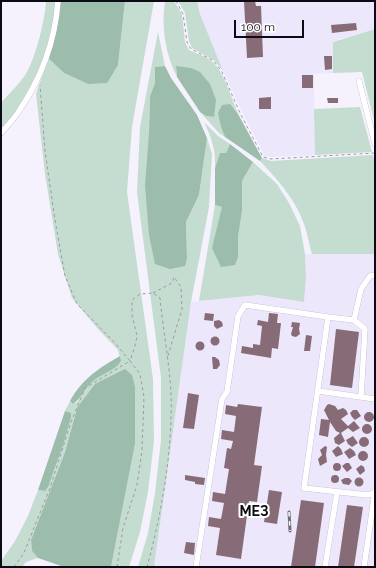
<!DOCTYPE html>
<html>
<head>
<meta charset="utf-8">
<style>
  body { margin:0 }
  #map { position:relative; width:376px; height:568px; overflow:hidden; background:#f5f2fd; font-family:Raleway,sans-serif }
  canvas { display:block }
  .frame { position:absolute; inset:0; border:2px solid #0c0a12; pointer-events:none }
  .scale { position:absolute; left:234px; top:20px; width:70px; height:18px; box-sizing:border-box; border:2px solid #0c0a12; border-top:0; padding-left:5px; font-size:12px; line-height:14px; white-space:nowrap; color:#0c0a12; -webkit-text-stroke:3px #fff; paint-order:stroke }
</style>
</head>
<body>
<div id="map">
<canvas width="376" height="568"></canvas>
<div class="frame"></div>
<div class="scale">100 m</div>
</div>
<script>
const ctx = document.querySelector('canvas').getContext('2d');
ctx.lineJoin = 'round';
function fill(path, color) { ctx.fillStyle = color; ctx.fill(path, 'evenodd'); }
function stroke(path, color, width, dash) { ctx.strokeStyle = color; ctx.lineWidth = width; ctx.lineCap = dash ? 'butt' : 'round'; ctx.setLineDash(dash || []); ctx.stroke(path); }
function label(font, color, halo, rows, align = 'center') {
  ctx.font = font + ' Raleway,sans-serif'; ctx.lineWidth = 4; ctx.setLineDash([]); ctx.textBaseline = 'middle'; ctx.strokeStyle = halo; ctx.fillStyle = color; for (const [text, x, y, turn = 0] of rows) {
    ctx.save(); ctx.translate(x, y); ctx.rotate((+turn || 0) * Math.PI / 180); ctx.textAlign = isNaN(turn) ? turn : align; if (halo) ctx.strokeText(text, 0, 0); ctx.fillText(text, 0, 0); ctx.restore();
  }
}
fill(new Path2D(`
  M 197,1 L 375,1 L 375,29 L 333,41 L 333,73 L 314,74 L 315,155 L 272,157 L 265,156 L 244,116 L 223,71 L 200,14 Z
  M 305,254 L 375,254 L 375,567 L 154,567 L 191,302 L 259,295 L 304,302 L 306,278 Z`), '#ede7fc');
fill(new Path2D(`
  M 46,1 L 56,1 C 53,50 30,93 1,132 L 1,103 C 9,93 21,83 27,72 C 36,56 45,20 46,1 Z
  M 125,1 L 154,1 L 132,127 L 127,192 L 153,379 L 154,441 L 148,492 L 140,532 L 129,567 L 111,567 L 135,444 L 77,408 L 65,452 L 31,540 L 32,551 L 38,558 L 26,562 L 22,567 L 1,567 L 1,561 L 15,541 L 28,516 L 38,490 L 45,491 C 57,468 64,443 71,418 L 70,413 L 65,411 L 70,401 L 73,404 L 77,402 L 91,382 L 101,375 L 111,370 L 121,361 L 118,350 L 98,329 L 72,298 L 58,254 L 45,174 L 36,94 L 48,58 L 64,73 L 88,84 L 118,65 Z
  M 165,1 L 174,1 L 182,14 L 185,42 L 189,50 C 197,54 208,57 214,63 C 225,75 232,99 238,114 L 230,105 L 221,127 L 225,137 L 219,133 L 200,112 L 206,116 L 214,117 L 176,66 L 177,77 C 165,53 161,27 165,1 Z
  M 178,1 L 197,1 L 200,14 L 223,71 L 215,61 L 192,48 L 189,41 L 185,13 Z
  M 375,29 L 375,124 L 362,72 L 333,73 L 333,42 Z
  M 158,32 L 165,66 L 155,67 L 155,83 L 150,96 L 149,133 L 187,258 L 186,222 L 199,195 L 207,138 L 212,154 L 209,207 L 191,302 L 154,567 L 138,567 L 148,533 L 155,493 L 161,440 L 161,378 L 137,192 L 140,127 Z
  M 360,107 L 372,152 L 315,155 L 314,109 Z
  M 204,122 L 218,136 L 230,144 L 226,153 L 220,153 L 215,168 C 216,150 212,139 204,122 Z
  M 373,155 L 375,164 L 375,254 L 312,254 C 309,245 308,236 305,227 C 297,201 278,180 260,161 L 262,158 L 271,161 Z
  M 253,162 L 277,184 L 289,203 L 300,226 L 305,254 L 306,278 L 304,302 L 259,295 L 199,301 L 215,205 L 222,207 L 238,257 L 238,237 L 242,211 L 242,181 Z`), '#c5dcd0');
fill(new Path2D(`
  M 60,1 L 125,1 L 118,65 L 107,83 L 88,84 L 64,73 L 48,58 Z
  M 165,66 L 171,78 L 197,115 L 207,138 L 199,195 L 186,222 L 187,258 L 185,266 L 170,269 L 155,264 L 149,235 L 145,185 L 149,133 L 150,96 L 155,83 L 155,67 Z
  M 176,66 L 191,68 L 200,72 L 210,84 L 216,100 L 214,117 L 206,116 L 200,112 L 177,77 Z
  M 230,104 L 238,114 L 262,158 L 260,161 L 225,137 L 221,127 L 218,113 L 222,105 Z
  M 230,144 L 253,162 L 242,181 L 242,211 L 238,237 L 238,257 L 235,265 L 221,267 L 212,248 L 222,207 L 215,205 L 215,168 L 220,153 L 226,153 Z
  M 120,356 L 121,361 C 115,371 100,374 92,382 C 85,388 81,399 73,404 L 70,401 C 82,379 99,368 120,356 Z
  M 125,369 L 132,375 L 135,387 L 135,444 L 111,567 L 64,567 L 38,558 L 32,551 L 31,540 L 65,452 L 77,408 L 95,384 Z
  M 65,411 L 71,413 L 71,418 L 62,449 L 48,487 L 45,491 L 38,490 Z`), '#9cbcac');
fill(new Path2D(`
  M 244,1 L 255,1 L 256,6 L 261,6 L 263,57 L 247,58 Z
  M 356,23 L 357,30 L 332,33 L 331,25 Z
  M 324,56 L 332,56 L 332,69 L 325,70 Z
  M 302,75 L 313,75 L 313,88 L 302,88 Z
  M 271,97 L 271,109 L 259,109 L 259,98 Z
  M 327,98 L 338,98 L 338,103 L 328,103 Z
  M 205,313 L 214,314 L 213,321 L 204,320 Z
  M 269,313 L 278,314 L 277,323 L 281,323 L 278,349 L 272,348 L 271,358 L 241,353 L 242,346 L 253,348 L 253,344 L 260,345 L 262,326 L 257,325 L 258,320 L 268,322 Z
  M 219,320 L 222,322 L 223,326 L 217,329 L 214,326 L 214,321 Z
  M 292,322 L 300,323 L 299,329 L 300,334 L 296,337 L 292,336 L 291,334 L 293,327 L 291,327 Z
  M 336,329 L 359,332 L 352,388 L 330,385 Z
  M 306,335 L 312,336 L 310,351 L 304,351 Z
  M210.5 341a4.5 4.5 0 1 1 9 0a4.5 4.5 0 1 1-9 0Z
  M195.5 346a4.5 4.5 0 1 1 9 0a4.5 4.5 0 1 1-9 0Z
  M 212,357 L 215,357 L 219,360 L 220,365 L 217,369 L 213,369 Z
  M 188,393 L 199,395 L 194,429 L 183,428 Z
  M 238,404 L 262,407 L 254,465 L 262,466 L 257,502 L 249,501 L 241,559 L 216,555 L 220,528 L 208,526 L 209,517 L 221,519 L 224,503 L 212,501 L 213,492 L 225,494 L 229,469 L 224,468 L 227,448 L 231,449 L 233,441 L 221,439 L 222,430 L 234,432 L 236,416 L 225,414 L 226,405 L 237,407 Z
  M 329,404 L 335,406 L 338,410 L 343,408 L 346,410 L 348,414 L 341,419 L 348,426 L 354,421 L 360,428 L 353,432 L 348,428 L 341,433 L 345,441 L 339,445 L 335,443 L 334,438 L 340,433 L 336,431 L 330,422 L 328,437 L 319,435 L 321,419 L 329,420 L 324,410 L 327,405 Z
  M 353,410 L 357,410 L 361,416 L 355,420 L 352,417 L 350,413 Z
  M364 417a5 5 0 1 1 10 0a5 5 0 1 1-10 0Z
  M362 429a5 5 0 1 1 10 0a5 5 0 1 1-10 0Z
  M 353,436 L 358,443 L 352,447 L 348,444 L 346,440 Z
  M359 442a5 5 0 1 1 10 0a5 5 0 1 1-10 0Z
  M 325,446 L 327,447 L 326,455 L 327,462 L 320,466 L 318,459 L 322,455 L 320,450 Z
  M 338,446 L 341,449 L 343,454 L 336,457 L 332,451 Z
  M 350,448 L 354,451 L 356,455 L 349,459 L 344,452 Z
  M358 456a5 5 0 1 1 10 0a5 5 0 1 1-10 0Z
  M333 467a4 4 0 1 1 8 0a4 4 0 1 1-8 0Z
  M 346,463 L 349,463 L 352,468 L 347,472 L 342,466 Z
  M 361,465 L 364,467 L 365,471 L 360,475 L 356,469 Z
  M331 479a4 4 0 1 1 8 0a4 4 0 1 1-8 0Z
  M 185,475 L 205,478 L 204,485 L 195,484 L 195,482 L 185,480 Z
  M354.5 482a4.5 4.5 0 1 1 9 0a4.5 4.5 0 1 1-9 0Z
  M 345,478 L 349,478 L 352,481 L 349,485 L 343,484 L 341,480 Z
  M 269,490 L 282,492 L 277,524 L 264,522 Z
  M 301,500 L 324,503 L 315,567 L 291,567 Z
  M 347,505 L 363,507 L 354,567 L 338,567 Z
  M 186,542 L 195,543 L 194,555 L 184,553 Z`), '#876c77');
const minor = new Path2D(`
  M 359,81 L 375,144
  M 1,133 C 6,127 12,121 17,114 C 40,81 55,42 58,1
  M 354,320 L 361,289 L 370,276 L 375,275
  M 318,391 L 375,399
  M 361,397 L 365,329 L 354,320 L 328,317 L 304,488 L 367,495 L 375,493
  M 196,567 L 222,399 L 227,392 L 238,316 L 245,305 L 328,317
  M 325,567 L 337,492
  M 364,567 L 375,491`);
stroke(minor, '#b4aec7', 6);
stroke(new Path2D(`
  M 176,1 L 183,14 L 187,42 L 191,49 L 214,61 L 222,72 L 240,113 L 263,157 L 271,159 L 375,153
  M 153,293 L 172,283 L 174,277 L 181,287 L 182,309 L 167,359
  M 14,567 L 24,553 L 50,488 L 71,422 L 85,388 L 130,361 L 115,343 L 77,304 L 65,276 L 55,220 L 45,151 L 40,85
  M 117,567 L 123,528 L 137,485 L 142,450 L 144,397 L 140,374 L 130,361 L 135,346 L 137,336 L 132,315 L 132,300 L 140,294 L 153,293 L 160,298 C 163,329 169,361 171,392 C 173,449 162,512 147,567`), '#9c9aa3', 1, [3, 3]);
stroke(minor, '#fff', 5.5);
const rail = new Path2D(`
  M 289,512 L 290,531`);
stroke(rail, '#6e6b74', 3);
stroke(rail, '#fff', 1.5, [4.5]);
label('bold 14px', '#0c0a12', '#fff', [
  ["МЕЗ",254,512]
]);
</script>
</body>
</html>
